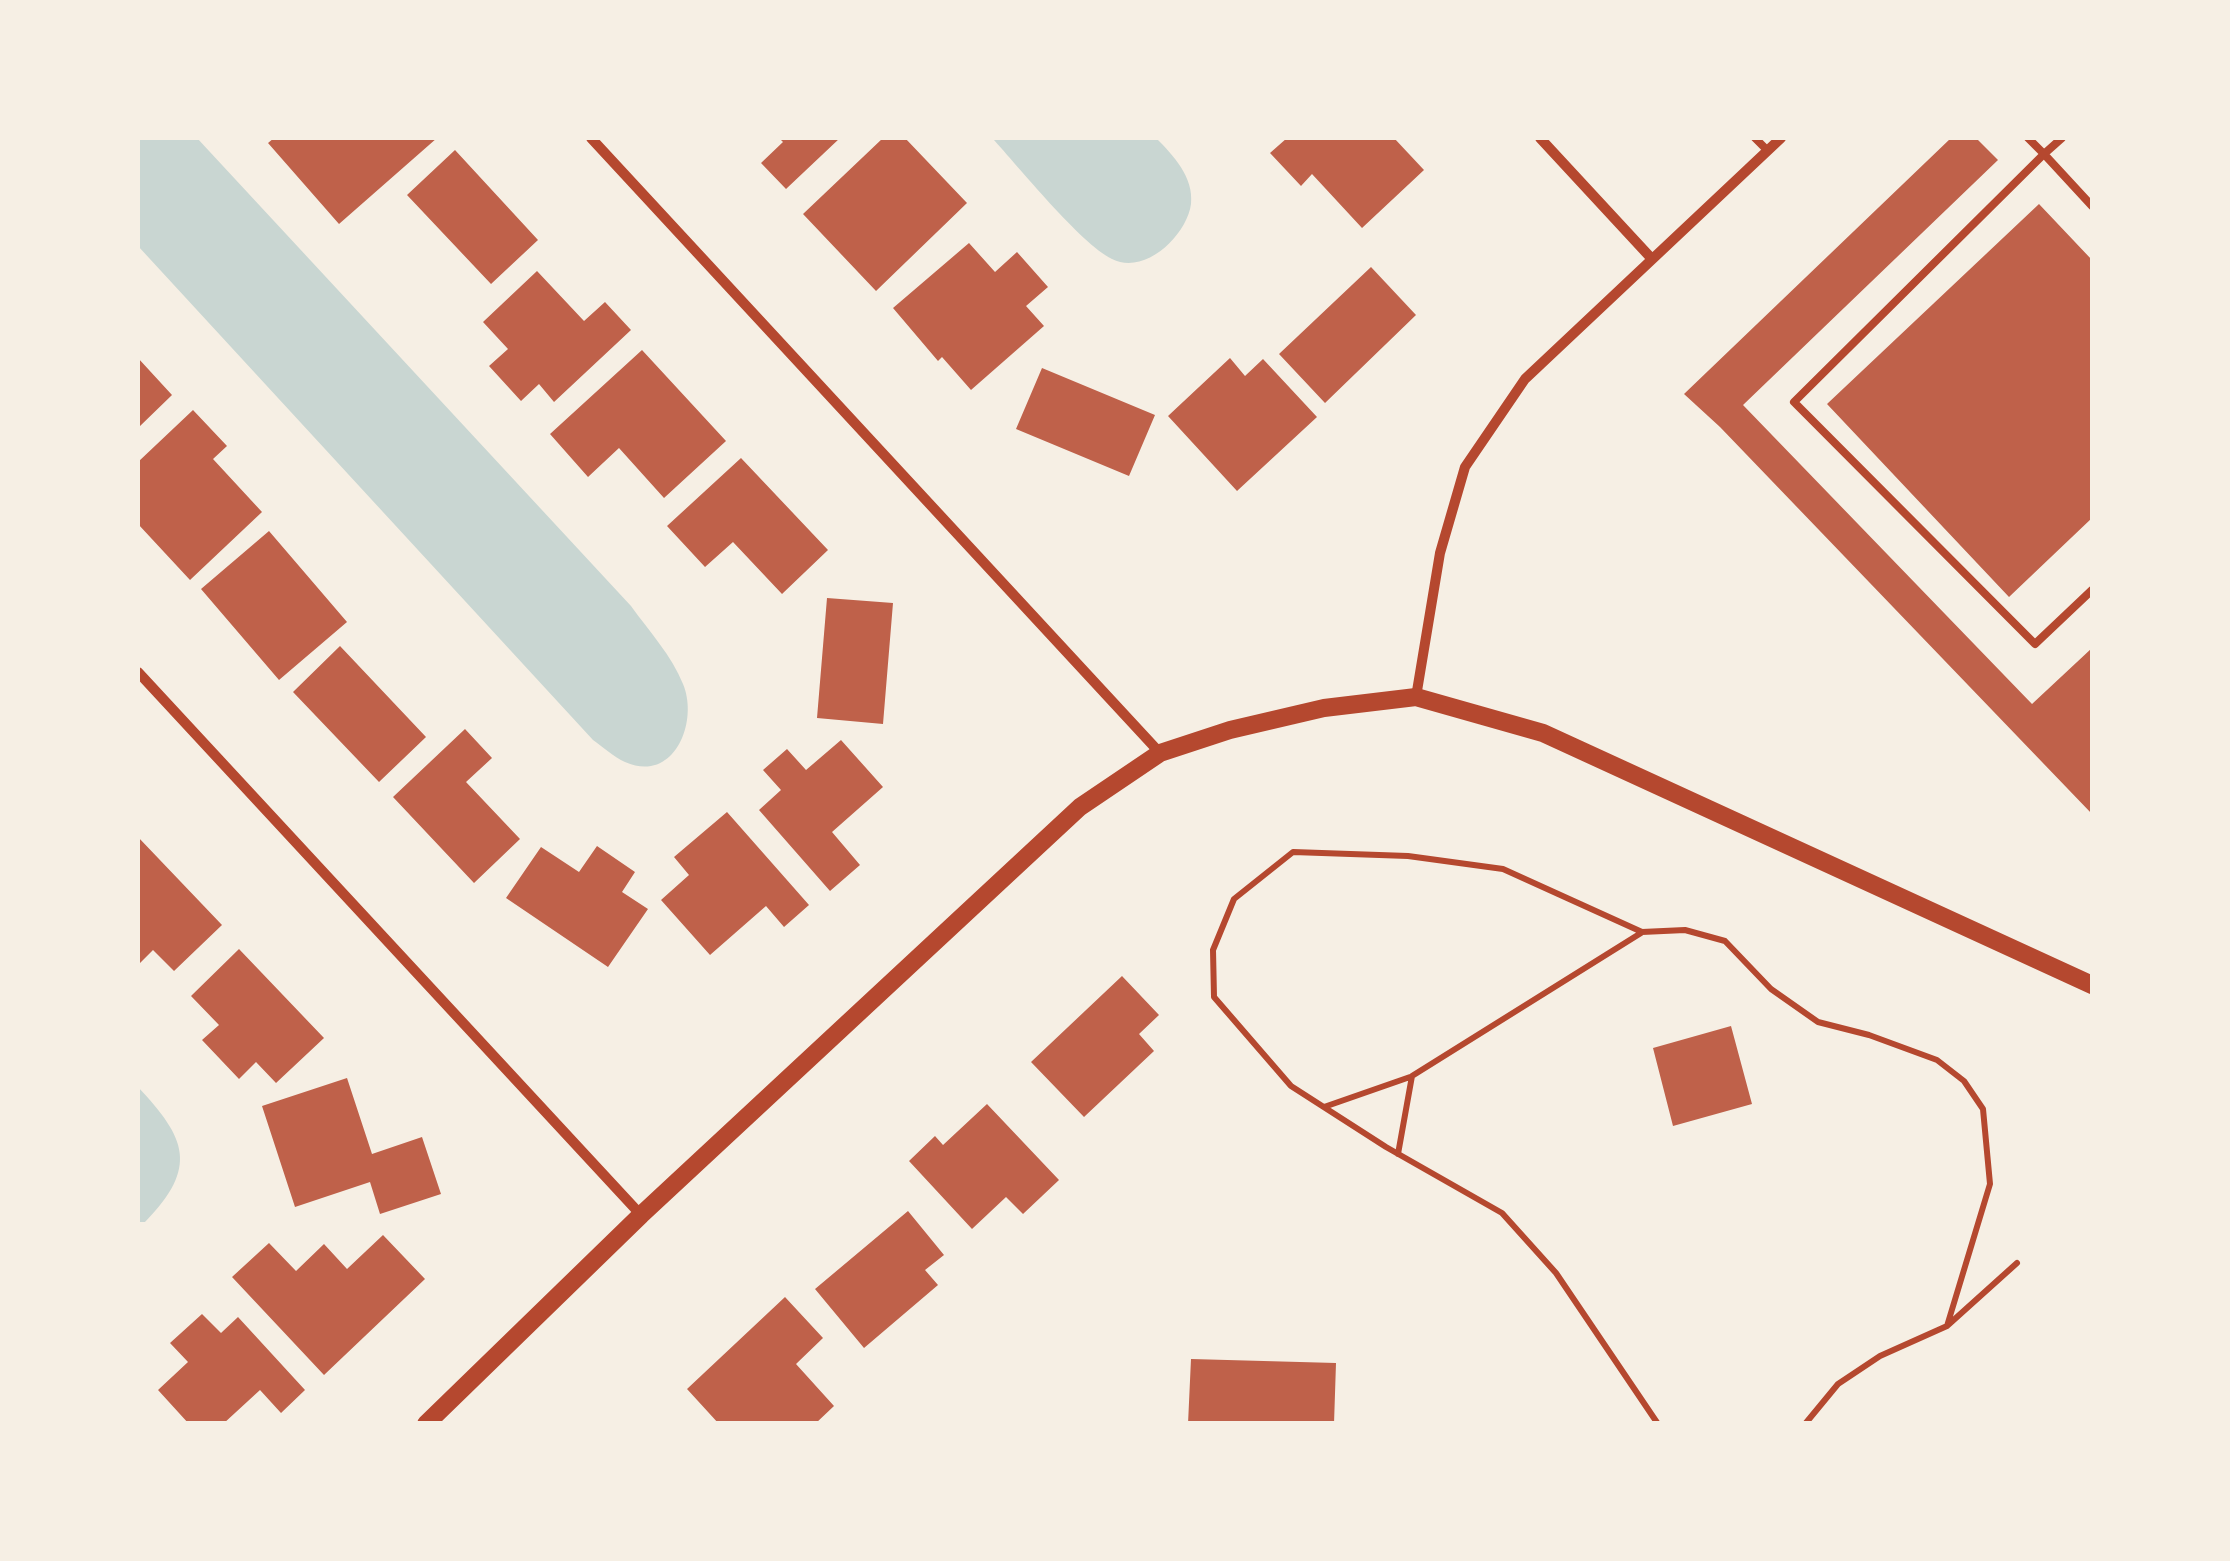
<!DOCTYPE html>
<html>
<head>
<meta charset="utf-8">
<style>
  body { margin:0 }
  #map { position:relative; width:2230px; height:1561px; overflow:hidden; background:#f6efe4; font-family:"Exo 2",sans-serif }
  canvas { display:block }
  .frame { position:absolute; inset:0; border:140px solid #f6efe4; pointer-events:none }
</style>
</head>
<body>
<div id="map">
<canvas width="2230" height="1561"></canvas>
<div class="frame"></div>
</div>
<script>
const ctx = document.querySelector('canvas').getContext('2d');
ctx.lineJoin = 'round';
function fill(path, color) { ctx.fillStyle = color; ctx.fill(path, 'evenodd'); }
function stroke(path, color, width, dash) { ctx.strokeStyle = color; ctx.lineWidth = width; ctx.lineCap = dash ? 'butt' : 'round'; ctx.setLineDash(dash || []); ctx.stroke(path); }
fill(new Path2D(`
  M 138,138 L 197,138 L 631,606 C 649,631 672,656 683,684 C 699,722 674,784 625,762 C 614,757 603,747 593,740 L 138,246 Z
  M 992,138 L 1156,138 C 1173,155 1194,177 1191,204 C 1187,235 1145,276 1112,259 C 1080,243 1019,167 992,138 Z
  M 138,1087 C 186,1138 199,1167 145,1222 L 138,1222 Z`), '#c9d6d2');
fill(new Path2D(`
  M 274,138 L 437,138 L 339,224 L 268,143 Z
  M 779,138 L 840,138 L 786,189 L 761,163 L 783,142 Z
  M 883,138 L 905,138 L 967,203 L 876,291 L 803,214 Z
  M 1287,138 L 1394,138 L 1424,170 L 1362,228 L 1312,174 L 1301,186 L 1270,153 Z
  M 1951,138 L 1976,138 L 1998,160 L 1743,405 L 2032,704 L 2092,648 L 2092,814 L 1720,427 L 1684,394 Z
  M 455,150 L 538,240 L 491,284 L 407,195 Z
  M 2039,204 L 2092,260 L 2092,518 L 2009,597 L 1827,404 Z
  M 969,243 L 995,272 L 1017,252 L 1048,287 L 1026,306 L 1044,326 L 971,390 L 942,357 L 938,361 L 893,308 Z
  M 1371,267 L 1416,315 L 1325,403 L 1279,354 Z
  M 537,271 L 584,321 L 605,302 L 631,330 L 554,402 L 539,384 L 521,401 L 489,366 L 508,349 L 483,322 Z
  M 642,350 L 726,441 L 664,498 L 619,448 L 588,477 L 550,434 Z
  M 138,358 L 172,395 L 138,428 Z
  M 1230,358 L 1245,376 L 1263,359 L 1317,417 L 1237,491 L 1168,416 Z
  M 1042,368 L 1155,415 L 1129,476 L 1016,429 Z
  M 193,410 L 227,446 L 213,459 L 262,512 L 190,580 L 138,524 L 138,462 Z
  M 741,458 L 828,550 L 782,594 L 733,542 L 705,567 L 667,526 Z
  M 269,531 L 347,622 L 279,680 L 201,589 Z
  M 827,598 L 893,603 L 883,724 L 817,718 Z
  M 340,646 L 426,737 L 379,782 L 293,692 Z
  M 465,729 L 492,758 L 466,782 L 520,839 L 474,883 L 393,797 Z
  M 841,740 L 883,787 L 832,832 L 860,865 L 830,891 L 759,810 L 781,790 L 763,770 L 787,749 L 806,770 Z
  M 727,812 L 809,905 L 784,927 L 766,906 L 710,955 L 661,900 L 689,875 L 674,857 Z
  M 138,837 L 222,925 L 174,971 L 153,950 L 140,963 L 138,960 Z
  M 597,846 L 635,872 L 622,892 L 648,909 L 608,967 L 506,898 L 541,847 L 579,872 Z
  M 239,949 L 324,1038 L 276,1083 L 256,1062 L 239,1079 L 202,1040 L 219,1025 L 191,996 Z
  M 1122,976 L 1159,1015 L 1139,1034 L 1154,1051 L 1084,1117 L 1031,1062 Z
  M 1731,1026 L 1752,1104 L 1673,1126 L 1653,1048 Z
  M 347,1078 L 372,1154 L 422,1137 L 441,1194 L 380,1214 L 370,1182 L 295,1207 L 262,1106 Z
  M 987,1104 L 1059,1180 L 1023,1214 L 1006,1197 L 972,1229 L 909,1161 L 935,1136 L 943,1145 Z
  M 908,1211 L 944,1255 L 925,1270 L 938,1285 L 864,1348 L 815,1289 Z
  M 383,1235 L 425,1279 L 324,1375 L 232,1277 L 269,1243 L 296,1271 L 324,1244 L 347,1269 Z
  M 785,1297 L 823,1338 L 796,1364 L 834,1406 L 815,1424 L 719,1424 L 687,1389 Z
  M 202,1314 L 221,1333 L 238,1317 L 305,1390 L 281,1413 L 260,1390 L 223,1424 L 189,1424 L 158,1390 L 188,1362 L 170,1343 Z
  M 1191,1359 L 1336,1363 L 1334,1424 L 1188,1424 Z`), '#bf614a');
stroke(new Path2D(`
  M 1324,1107 L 1410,1077
  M 1398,1154 L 1412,1076 L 1641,933
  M 1658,1424 L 1556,1273 L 1502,1213 L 1386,1147 L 1291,1086 L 1214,997 L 1213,950 L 1234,899 L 1293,852 L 1408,856 L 1503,869 L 1642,932 L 1685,930 L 1725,941 L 1771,989 L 1818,1022 L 1869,1035 L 1937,1060 L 1964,1081 L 1983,1109 L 1990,1184 L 1947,1326
  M 1805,1424 L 1838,1384 L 1880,1356 L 1947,1326 L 2017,1263`), '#b5482f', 6);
stroke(new Path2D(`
  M 1755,138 L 1767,150
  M 2028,138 L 2044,154 L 2062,138
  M 2092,206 L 2044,154 L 1794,402 L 2035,644 L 2092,590`), '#b5482f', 8);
stroke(new Path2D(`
  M 591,138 L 1160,753
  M 1540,138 L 1652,259
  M 138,672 L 641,1215
  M 1416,697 L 1440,553 L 1465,467 L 1525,379 L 1781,138`), '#b5482f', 10);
stroke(new Path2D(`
  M 426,1424 L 641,1215 L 1080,807 L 1160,753 L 1230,730 L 1324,708 L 1416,697 L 1543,733 L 2092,985`), '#b5482f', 18);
</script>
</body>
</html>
